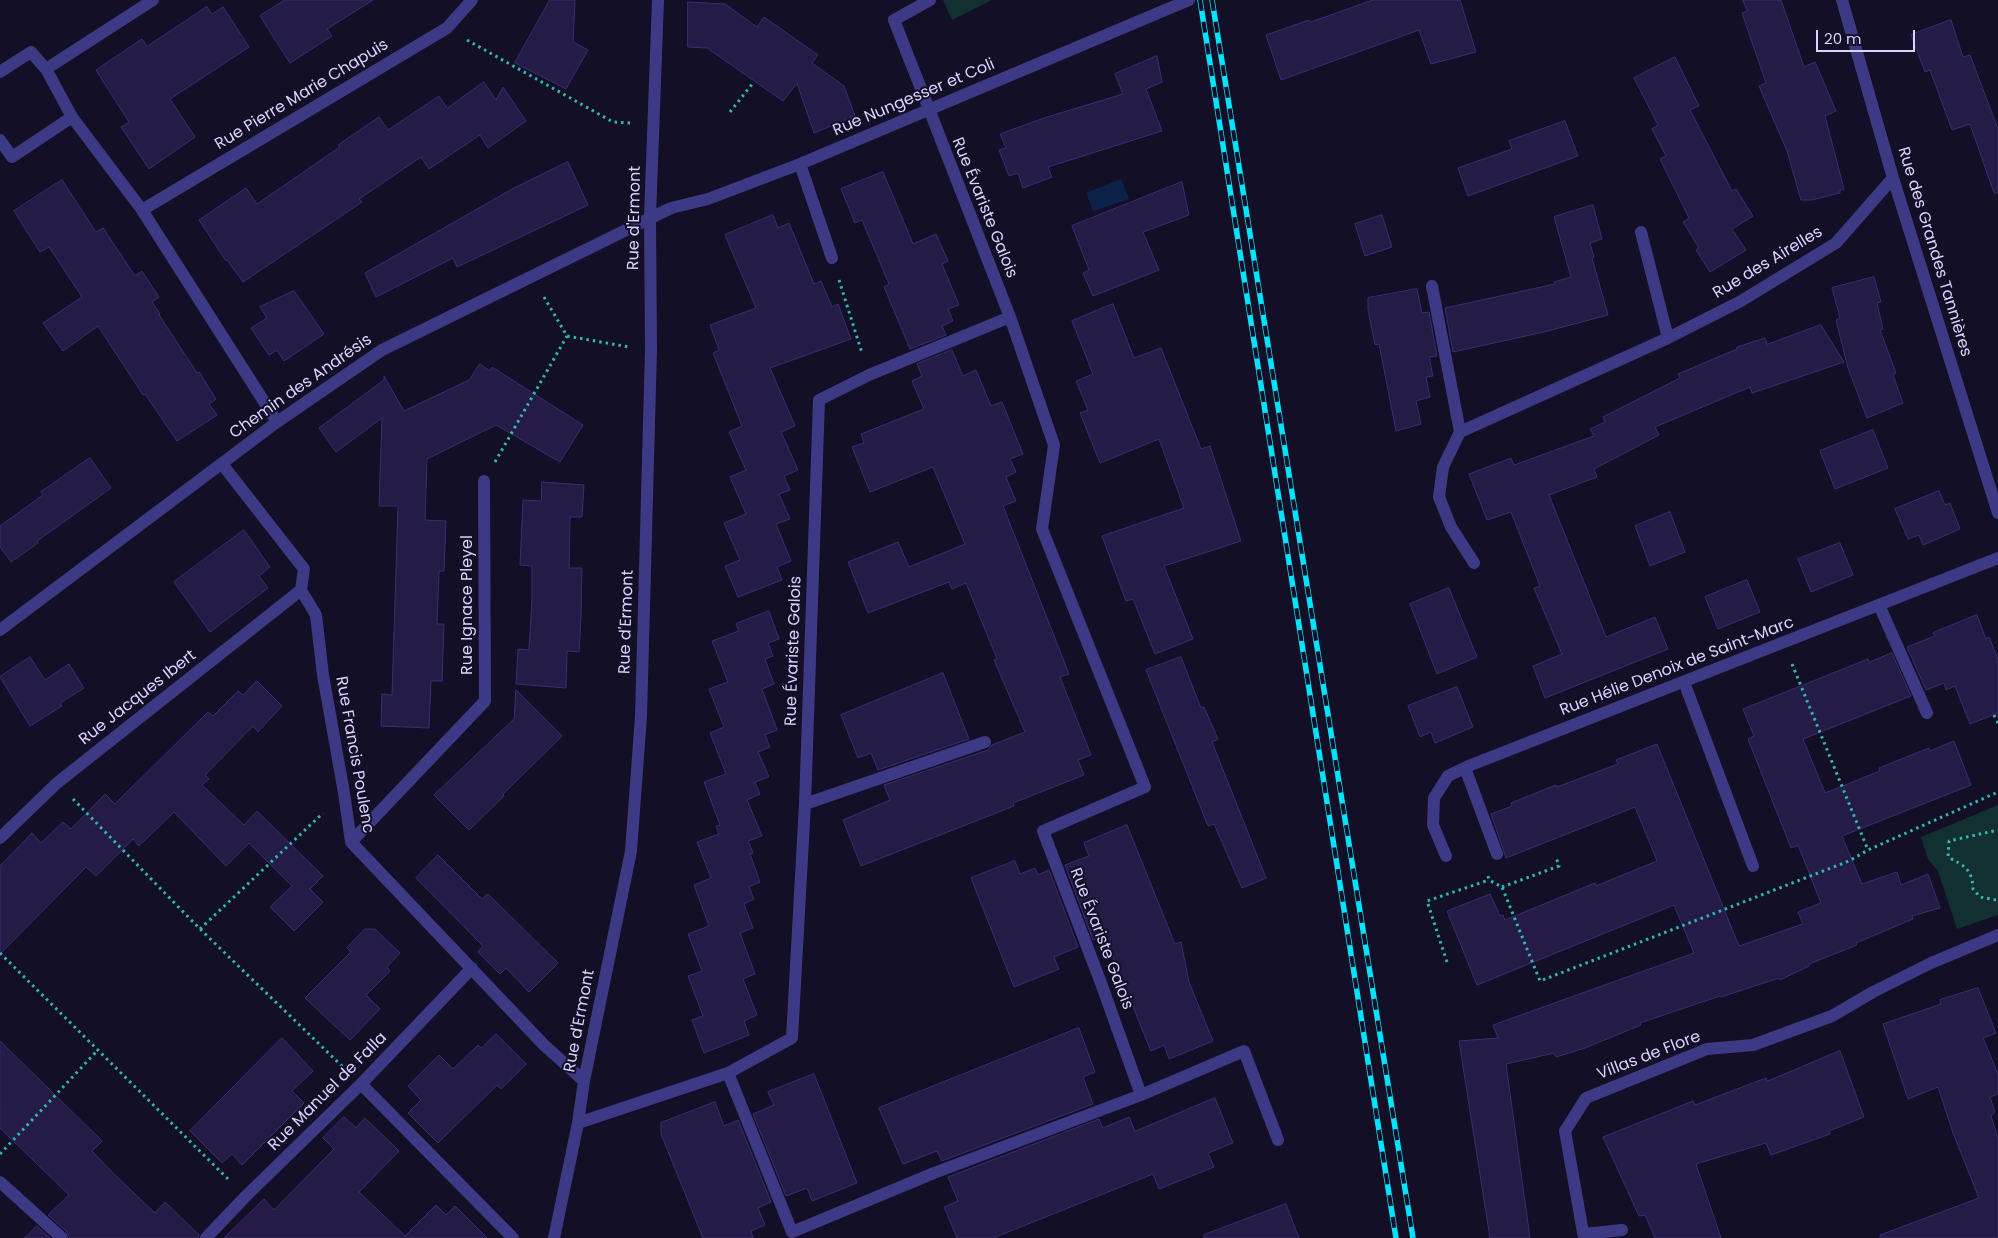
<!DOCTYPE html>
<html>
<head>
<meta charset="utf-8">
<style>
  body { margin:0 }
  #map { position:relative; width:1998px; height:1238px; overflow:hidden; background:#130f26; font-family:Poppins,sans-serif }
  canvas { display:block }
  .scale { position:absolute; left:1816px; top:30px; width:99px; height:22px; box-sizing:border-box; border:2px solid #d9d4ff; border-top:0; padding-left:6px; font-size:15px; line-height:18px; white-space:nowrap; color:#d9d4ff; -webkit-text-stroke:4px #130f26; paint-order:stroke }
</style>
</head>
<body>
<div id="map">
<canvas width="1998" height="1238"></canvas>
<div class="scale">20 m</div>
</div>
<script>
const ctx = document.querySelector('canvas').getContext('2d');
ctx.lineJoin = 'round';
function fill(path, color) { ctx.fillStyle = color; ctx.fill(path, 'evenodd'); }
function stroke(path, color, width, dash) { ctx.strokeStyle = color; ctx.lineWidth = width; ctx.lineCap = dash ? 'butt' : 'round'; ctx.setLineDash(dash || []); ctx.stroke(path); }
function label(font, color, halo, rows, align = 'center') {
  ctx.font = font + ' Poppins,sans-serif'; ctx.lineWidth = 4; ctx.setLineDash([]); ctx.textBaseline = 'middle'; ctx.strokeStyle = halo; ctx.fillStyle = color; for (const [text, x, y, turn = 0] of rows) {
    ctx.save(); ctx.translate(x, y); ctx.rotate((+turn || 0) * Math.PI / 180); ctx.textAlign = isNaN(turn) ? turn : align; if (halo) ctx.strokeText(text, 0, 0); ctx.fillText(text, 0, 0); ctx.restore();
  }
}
fill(new Path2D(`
  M 943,0 L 992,0 L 952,20 Z
  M 1998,805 L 1998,915 L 1957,929 L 1938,871 L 1928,859 L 1921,837 Z`), '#12302f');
fill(new Path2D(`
  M 1121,179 L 1129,199 L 1093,211 L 1086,193 Z`), '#0c2248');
const building = new Path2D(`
  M 285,0 L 373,0 L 327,29 L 332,36 L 290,63 L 260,16 Z
  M 550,0 L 575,0 L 573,42 L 588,50 L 566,89 L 515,63 Z
  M 1373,0 L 1460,0 L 1476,52 L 1431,64 L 1419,30 L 1281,80 L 1266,35 L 1309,20 L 1310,22 Z
  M 1743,0 L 1781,0 L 1804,67 L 1815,62 L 1836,111 L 1825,116 L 1844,189 L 1840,190 L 1840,193 L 1812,200 L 1801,200 L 1787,151 L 1759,86 L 1766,83 L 1742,13 L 1747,11 Z
  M 688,2 L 725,4 L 757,27 L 764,17 L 818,55 L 812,63 L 844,86 L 855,116 L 814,133 L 797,83 L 783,101 L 707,48 L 688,47 Z
  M 207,7 L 212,14 L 223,7 L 249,47 L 170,99 L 195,137 L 149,169 L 121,127 L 129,122 L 96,70 L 142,39 L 147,46 Z
  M 1951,20 L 1963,57 L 1970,55 L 1998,129 L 1998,193 L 1994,193 L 1970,124 L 1952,130 L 1930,70 L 1925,72 L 1911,35 Z
  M 1157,56 L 1162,82 L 1146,89 L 1162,131 L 1048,167 L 1052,177 L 1023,188 L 1018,173 L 1009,176 L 999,150 L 1006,148 L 1000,134 L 1044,118 L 1123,94 L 1115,74 Z
  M 1675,57 L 1699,106 L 1690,110 L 1732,191 L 1736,189 L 1753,216 L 1732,229 L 1746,250 L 1710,272 L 1696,250 L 1699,248 L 1683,222 L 1689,218 L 1660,159 L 1666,156 L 1652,129 L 1658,125 L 1634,78 Z
  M 484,82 L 496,100 L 503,87 L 526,121 L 488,148 L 480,135 L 429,169 L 421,157 L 359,199 L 362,202 L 243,282 L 227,260 L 226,261 L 199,220 L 246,188 L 257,204 L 340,147 L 338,145 L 379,117 L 388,130 L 439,96 L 447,108 Z
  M 1565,121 L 1578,156 L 1468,196 L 1458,168 L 1512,149 L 1509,141 Z
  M 568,162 L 588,205 L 457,267 L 453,258 L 376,297 L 365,273 L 514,188 Z
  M 883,172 L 913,244 L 936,234 L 948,261 L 942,264 L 959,305 L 948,309 L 953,321 L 942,326 L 946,335 L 910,349 L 884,287 L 889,284 L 862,220 L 855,223 L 841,189 Z
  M 62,180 L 96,232 L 103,228 L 135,276 L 142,271 L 159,297 L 152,302 L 160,314 L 159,315 L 197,373 L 199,372 L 216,399 L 209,404 L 217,415 L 177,441 L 145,394 L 143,395 L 98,326 L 63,351 L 43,323 L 82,297 L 49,247 L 40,252 L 14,211 Z
  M 1182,182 L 1189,215 L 1143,232 L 1159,270 L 1093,296 L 1083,273 L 1089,270 L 1072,226 Z
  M 1593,205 L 1602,239 L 1590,243 L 1594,257 L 1592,258 L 1608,315 L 1544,332 L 1453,352 L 1445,308 L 1555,284 L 1554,282 L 1571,277 L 1554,217 Z
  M 773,215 L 778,228 L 789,223 L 814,284 L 821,281 L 832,307 L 838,304 L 851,339 L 770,368 L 795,426 L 781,432 L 798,470 L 784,476 L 790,490 L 779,494 L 790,519 L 776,524 L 791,561 L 777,567 L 782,580 L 738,597 L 725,566 L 740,560 L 724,523 L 746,514 L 730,477 L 746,470 L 729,432 L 742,426 L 713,353 L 719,350 L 710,325 L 756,308 L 725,235 Z
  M 1382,215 L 1392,247 L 1365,256 L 1355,224 Z
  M 1874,277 L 1881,302 L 1877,303 L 1883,329 L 1880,330 L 1896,373 L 1893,375 L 1903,403 L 1867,418 L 1848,368 L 1836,320 L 1840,318 L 1832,288 Z
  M 1417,289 L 1422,313 L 1429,312 L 1437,356 L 1429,357 L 1433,376 L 1426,377 L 1430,397 L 1416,401 L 1421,424 L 1396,431 L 1379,344 L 1375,345 L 1368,310 L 1368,298 Z
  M 294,291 L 324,334 L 284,361 L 277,350 L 269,355 L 251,328 L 267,318 L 260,307 Z
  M 1113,304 L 1134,358 L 1161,348 L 1201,449 L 1210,446 L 1241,541 L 1164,566 L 1193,639 L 1155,654 L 1133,599 L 1126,601 L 1102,536 L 1184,508 L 1159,439 L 1100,463 L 1080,413 L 1088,410 L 1076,381 L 1093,374 L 1072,321 Z
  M 1821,325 L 1844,362 L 1752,393 L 1750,387 L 1655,427 L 1659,435 L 1594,469 L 1597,477 L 1549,495 L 1606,637 L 1655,617 L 1668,649 L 1545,698 L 1533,666 L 1562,654 L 1534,588 L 1540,586 L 1511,512 L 1487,520 L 1469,474 L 1511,458 L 1514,465 L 1594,436 L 1590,429 L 1605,422 L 1603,417 L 1680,378 L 1678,374 L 1737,349 L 1737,347 L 1765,338 L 1767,344 Z
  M 952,350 L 963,376 L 976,370 L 991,406 L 1002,402 L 1023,454 L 1010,459 L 1016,472 L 1006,477 L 1016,501 L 1003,506 L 1069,674 L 1060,677 L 1091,755 L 1078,760 L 1084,775 L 1013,803 L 1014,806 L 861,866 L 843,820 L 890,800 L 884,785 L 988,750 L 992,745 L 1025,732 L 994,660 L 997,659 L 966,583 L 952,589 L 949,582 L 868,613 L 848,562 L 898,542 L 909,567 L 965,544 L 933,467 L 870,492 L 852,447 L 864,443 L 861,434 L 924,409 L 912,381 L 922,376 L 917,364 Z
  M 480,364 L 490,371 L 492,367 L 583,425 L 560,462 L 496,425 L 427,459 L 425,520 L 446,521 L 444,571 L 439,571 L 437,624 L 444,624 L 442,681 L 431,681 L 429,728 L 381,726 L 382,694 L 392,695 L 398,506 L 379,506 L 382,418 L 336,452 L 319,428 L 384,380 L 384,376 L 404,411 L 469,380 Z
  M 1873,430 L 1888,468 L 1835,489 L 1820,451 Z
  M 90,458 L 111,488 L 37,541 L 38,543 L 11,562 L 0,547 L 0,526 L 43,495 L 41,492 Z
  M 542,482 L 584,485 L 582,517 L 570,517 L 569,568 L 582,568 L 581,617 L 579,652 L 567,651 L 566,688 L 516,684 L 518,649 L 529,650 L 532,600 L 532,566 L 520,565 L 523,500 L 541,501 Z
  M 1939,491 L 1945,505 L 1950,503 L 1960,529 L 1923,545 L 1919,535 L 1908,539 L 1895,509 Z
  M 1670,512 L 1685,552 L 1650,566 L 1635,526 Z
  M 244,530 L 270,567 L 259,576 L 268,588 L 210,632 L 174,582 Z
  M 1840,543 L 1853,575 L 1811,592 L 1798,559 Z
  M 1747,580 L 1760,612 L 1718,629 L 1705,597 Z
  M 1449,588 L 1477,657 L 1437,674 L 1410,604 Z
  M 769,611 L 779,639 L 768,643 L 773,656 L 765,659 L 774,684 L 762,689 L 777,730 L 765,735 L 770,747 L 758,752 L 769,777 L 755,782 L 760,794 L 747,800 L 762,836 L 748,841 L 753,853 L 750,854 L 760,882 L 749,887 L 754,899 L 744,904 L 753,928 L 740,933 L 755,974 L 743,979 L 757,1015 L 744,1021 L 749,1035 L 704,1053 L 692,1020 L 703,1016 L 688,976 L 702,971 L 688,934 L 709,926 L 694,885 L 711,878 L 697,842 L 719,834 L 716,826 L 720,825 L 704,782 L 726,774 L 710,733 L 724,727 L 709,689 L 728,682 L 712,641 L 739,631 L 736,624 Z
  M 1977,615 L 1986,639 L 1989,637 L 1998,659 L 1998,713 L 1970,724 L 1955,686 L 1946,690 L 1944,683 L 1926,690 L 1907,647 L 1935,636 L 1933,633 Z
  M 1892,653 L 1911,696 L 1803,739 L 1825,793 L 1880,771 L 1879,768 L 1929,748 L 1930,751 L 1954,741 L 1971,785 L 1842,836 L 1862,884 L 1897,872 L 1901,885 L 1928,874 L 1940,908 L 1912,916 L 1913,919 L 1856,943 L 1857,945 L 1809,964 L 1809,966 L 1780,980 L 1779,978 L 1721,997 L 1720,996 L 1640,1023 L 1641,1025 L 1585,1048 L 1556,1057 L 1554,1053 L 1506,1064 L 1530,1238 L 1490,1238 L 1459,1041 L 1498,1038 L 1493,1025 L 1694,953 L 1674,905 L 1477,985 L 1447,911 L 1490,894 L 1500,916 L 1503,915 L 1505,920 L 1595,883 L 1596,886 L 1657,861 L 1635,807 L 1506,858 L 1491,814 L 1512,806 L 1511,803 L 1556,785 L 1557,787 L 1618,764 L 1616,760 L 1657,744 L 1739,946 L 1803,924 L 1798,912 L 1821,903 L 1798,845 L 1791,848 L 1748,739 L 1754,736 L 1743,709 L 1868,659 L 1869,662 Z
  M 30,657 L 45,680 L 69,664 L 84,688 L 60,703 L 62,706 L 30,726 L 0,677 Z
  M 1181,657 L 1201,708 L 1204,707 L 1218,739 L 1212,742 L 1266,878 L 1242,888 L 1214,824 L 1208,826 L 1146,670 Z
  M 943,673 L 969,739 L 878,770 L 871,753 L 858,758 L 841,715 Z
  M 257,681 L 282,706 L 258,732 L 253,726 L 205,775 L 209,779 L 202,785 L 244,825 L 257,811 L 323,876 L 310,889 L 323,902 L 294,931 L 270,907 L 292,886 L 249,843 L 226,866 L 174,812 L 139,846 L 133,839 L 96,876 L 86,867 L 0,954 L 0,866 L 32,833 L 41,843 L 63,822 L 71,829 L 105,794 L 115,804 L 208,712 L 213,716 L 238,691 L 243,695 Z
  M 1457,687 L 1473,727 L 1435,743 L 1431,732 L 1420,737 L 1408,706 Z
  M 516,690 L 562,736 L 503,794 L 504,796 L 469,830 L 434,795 L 514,719 Z
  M 1127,825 L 1175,944 L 1181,942 L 1189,982 L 1213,1041 L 1169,1059 L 1164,1045 L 1151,1051 L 1104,936 L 1093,940 L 1065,865 L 1089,856 L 1084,843 Z
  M 438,855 L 482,899 L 488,894 L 558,963 L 529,992 L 506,968 L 500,974 L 478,952 L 483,946 L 416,878 Z
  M 1015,861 L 1020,874 L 1035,868 L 1038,875 L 1049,870 L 1078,947 L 1054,957 L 1059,969 L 1014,987 L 971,878 Z
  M 365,929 L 375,929 L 400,953 L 387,967 L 390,971 L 366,995 L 380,1009 L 350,1040 L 305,998 L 351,952 L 347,948 Z
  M 1978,988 L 1996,1033 L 1983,1038 L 1998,1074 L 1998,1094 L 1990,1097 L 1995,1112 L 1991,1116 L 1998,1139 L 1998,1238 L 1880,1238 L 1880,1235 L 1979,1198 L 1953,1133 L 1938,1087 L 1908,1099 L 1883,1024 L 1941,1004 L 1940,1000 Z
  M 1079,1028 L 1095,1072 L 1083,1077 L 1093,1104 L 942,1161 L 937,1151 L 903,1164 L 879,1108 Z
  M 496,1034 L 526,1064 L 501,1089 L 497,1085 L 438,1143 L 408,1113 L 421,1100 L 408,1086 L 439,1055 L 453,1069 L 478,1045 L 481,1048 Z
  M 282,1038 L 313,1071 L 292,1091 L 304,1103 L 242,1165 L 232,1154 L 222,1163 L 190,1131 Z
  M 0,1041 L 102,1141 L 92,1151 L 112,1172 L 155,1213 L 165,1202 L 199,1235 L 198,1238 L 70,1238 L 67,1232 L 48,1215 L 69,1195 L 0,1128 Z
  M 1840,1051 L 1864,1117 L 1829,1131 L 1830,1134 L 1771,1155 L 1766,1143 L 1696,1164 L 1721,1238 L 1655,1238 L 1645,1215 L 1639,1216 L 1603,1137 L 1693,1101 L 1695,1105 L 1766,1078 L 1767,1081 Z
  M 814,1074 L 857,1183 L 812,1201 L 807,1188 L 786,1196 L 753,1114 L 774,1105 L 768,1092 Z
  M 1215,1098 L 1233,1143 L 1208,1153 L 1214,1167 L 1159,1189 L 1153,1174 L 993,1238 L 957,1238 L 944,1207 L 958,1201 L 948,1177 L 1099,1119 L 1103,1128 L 1129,1117 L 1135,1131 Z
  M 715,1102 L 724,1126 L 738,1120 L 771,1202 L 758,1208 L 765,1225 L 751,1231 L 753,1238 L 703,1238 L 661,1134 L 661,1123 Z
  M 344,1117 L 356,1128 L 365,1118 L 399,1151 L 359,1192 L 405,1236 L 436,1205 L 446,1215 L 455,1206 L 487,1238 L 224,1238 L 264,1199 L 274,1210 L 334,1149 L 323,1138 Z
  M 1286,1204 L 1299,1238 L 1204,1238 L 1204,1235 Z
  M 37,1226 L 50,1238 L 25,1238 Z`);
fill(building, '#241b47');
stroke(building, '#3b2d73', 1);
stroke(new Path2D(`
  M 467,40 L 613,122 L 632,123
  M 730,112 L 753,83
  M 839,280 L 862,353
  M 544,297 L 567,336 L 629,347
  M 495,462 L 567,336
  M 1792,664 L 1868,850
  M 1994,715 L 1998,723
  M 73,799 L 200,929 L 344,1068
  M 1488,876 L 1489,880 L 1502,887 L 1540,981 L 1849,861 L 1868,850 L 1998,792
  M 1502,887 L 1559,866 L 1556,857
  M 1996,900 L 1980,897 L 1973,889 C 1972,868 1964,866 1948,857 L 1949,841 L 1998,830
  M 200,929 L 323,813
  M 0,953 L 229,1180
  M 1447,962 L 1427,901 L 1489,880
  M 0,1154 L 97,1051`), '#2fb8b0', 3, [2.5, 4]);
stroke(new Path2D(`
  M 929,109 L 894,20 L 930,0
  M 1879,605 L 1927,713
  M 1465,768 L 1497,854`), '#3d3a85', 12);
stroke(new Path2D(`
  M 1842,0 L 1893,178 L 1998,513
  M 46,69 L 153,0
  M 0,72 L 31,52 L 46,69 L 72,117 L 142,210 L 277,422
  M 929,109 L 1010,317 L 1054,445 L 1042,529 L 1145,787 L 1043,831 L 1101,983 L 1141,1095 L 934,1173 L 792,1232 L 728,1073 L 792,1038 L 805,804 L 819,400 L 869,375 L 1010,317
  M 0,140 L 12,157 L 72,117
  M 800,164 L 832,258
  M 142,210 L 447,28 L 472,0
  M 1641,232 L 1668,338
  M 1432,286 L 1460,432
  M 222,464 L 304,569 L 301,590 L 316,615 L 323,675 L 344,793 L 351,842 L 544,1045 L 584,1081
  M 1474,563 L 1451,527 L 1439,497 L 1443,467 L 1460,432 L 1668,338 L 1741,301 L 1836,243 L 1893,178
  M 0,630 L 277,422 L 382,350 L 671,208 L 708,199 L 800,164 L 1189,0
  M 1684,682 L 1753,866
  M 805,804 L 985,742
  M 0,838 L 57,783 L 301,590
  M 351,842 L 485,701 L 484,481
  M 1446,856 L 1433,825 L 1434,798 L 1448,776 L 1471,765 L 1998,558
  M 361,1084 L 513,1238
  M 1141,1095 L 1244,1051 L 1278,1140
  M 578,1123 L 728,1073
  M 0,1182 L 62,1238
  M 1584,1234 L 1622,1230
  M 206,1238 L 246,1196 L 361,1084 L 472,968
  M 554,1238 L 578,1123 L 584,1081 L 631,851 L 641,716 L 651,350 L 650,217 L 658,0
  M 1584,1238 L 1565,1131 L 1586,1098 L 1707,1049 L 1753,1045 L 1832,1016 L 1873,992 L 1931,963 L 1998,935`), '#3d3a85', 12);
const rail = new Path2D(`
  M 1200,0 L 1396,1238
  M 1212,0 L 1413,1238`);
stroke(rail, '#00e5ff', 5.5);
stroke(rail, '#130f26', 4, [11]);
label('16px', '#d9d4ff', '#130f26', [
  ["Rue Pierre Marie Chapuis",302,95,-31],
  ["Rue Nungesser et Coli",914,98,-23],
  ["Rue Évariste Galois",984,208,68],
  ["Rue d'Ermont",635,218,-89],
  ["Rue des Grandes Tannières",1934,252,73],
  ["Rue des Airelles",1768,263,-31],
  ["Chemin des Andrésis",301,387,-35],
  ["Rue Ignace Pleyel",468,605,-90],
  ["Rue d'Ermont",627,622,-88],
  ["Rue Évariste Galois",794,651,-88],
  ["Rue Hélie Denoix de Saint-Marc",1677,667,-21],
  ["Rue Jacques Ibert",138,698,-38],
  ["Rue Francis Poulenc",354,755,80],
  ["Rue Évariste Galois",1101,939,69],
  ["Rue d'Ermont",580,1021,-79],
  ["Villas de Flore",1649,1056,-21],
  ["Rue Manuel de Falla",328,1092,-45]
]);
</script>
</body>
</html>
